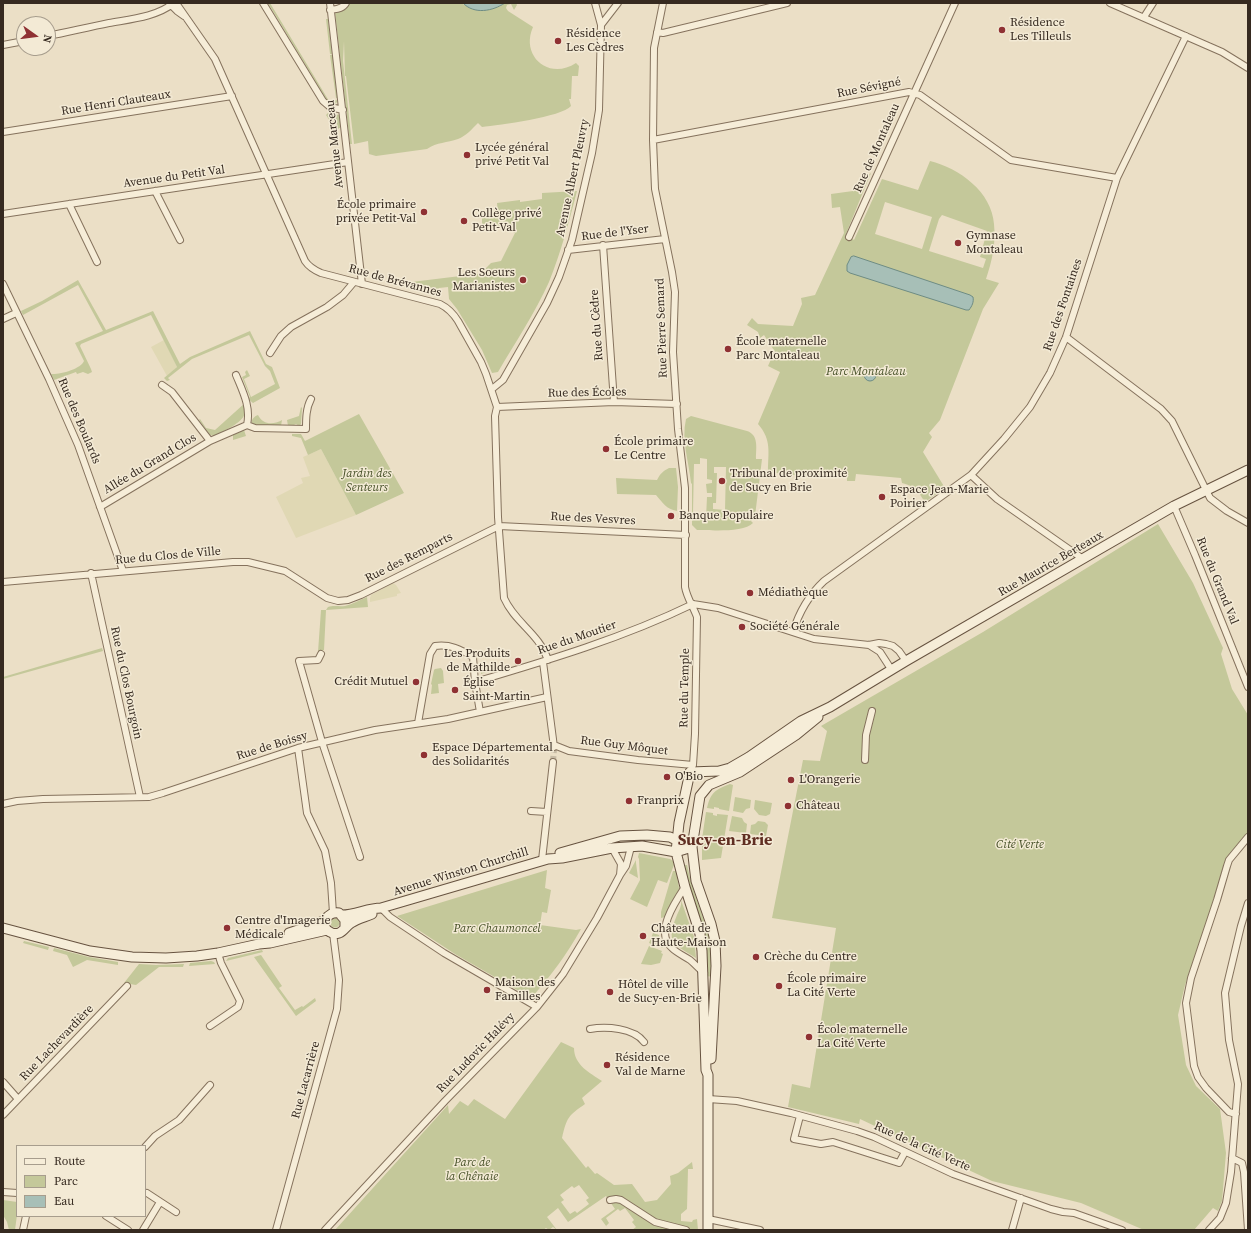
<!DOCTYPE html>
<html>
<head>
<meta charset="utf-8">
<style>
  body { margin:0 }
  #map { position:relative; width:1251px; height:1233px; overflow:hidden; background:#ebdfc6; font-family:"Source Serif 4",serif }
  canvas { display:block }
  .frame { position:absolute; inset:0; border:4px solid #362a20; pointer-events:none }
  .legend { position:absolute; left:16px; top:1145px; width:130px; height:72px; box-sizing:border-box; background:#f3ead5; border:1px solid #a79d8d; margin:0; padding:5px 7px; list-style:none; font-size:12px; color:#362a20 }
  .legend li { display:flex; align-items:center; gap:8px; height:20px }
  .legend b { width:20px; border:1px solid #a79d8d }
  .north { position:absolute; left:16px; top:16px; width:40px; height:40px; box-sizing:border-box; background:#f3ead5; border:1px solid #a79d8d; border-radius:50%; rotate:104deg; font-size:11px; font-weight:700; line-height:16px; text-align:center; color:#362a20 }
  .north::after { content:''; display:block; margin:auto; width:14px; height:18px; background:#8f3133; clip-path:polygon(50% 0,100% 100%,50% 72%,0 100%) }
</style>
</head>
<body>
<div id="map">
<canvas width="1251" height="1233"></canvas>
<div class="frame"></div>
<ul class="legend">
<li><b style="height:5px;background:#f6edd8"></b>Route</li>
<li><b style="height:11px;background:#c4c89a"></b>Parc</li>
<li><b style="height:11px;background:#a7bfb7"></b>Eau</li>
</ul>
<div class="north">N</div>
</div>
<script>
const ctx = document.querySelector('canvas').getContext('2d');
ctx.lineJoin = 'round';
function fill(path, color) { ctx.fillStyle = color; ctx.fill(path, 'evenodd'); }
function stroke(path, color, width, dash) { ctx.strokeStyle = color; ctx.lineWidth = width; ctx.lineCap = dash ? 'butt' : 'round'; ctx.setLineDash(dash || []); ctx.stroke(path); }
function label(font, color, halo, rows, align = 'center') {
  ctx.font = font + ' "Source Serif 4",serif'; ctx.lineWidth = 3; ctx.setLineDash([]); ctx.textBaseline = 'middle'; ctx.strokeStyle = halo; ctx.fillStyle = color; for (const [text, x, y, turn = 0] of rows) {
    ctx.save(); ctx.translate(x, y); ctx.rotate((+turn || 0) * Math.PI / 180); ctx.textAlign = isNaN(turn) ? turn : align; if (halo) ctx.strokeText(text, 0, 0); ctx.fillText(text, 0, 0); ctx.restore();
  }
}
fill(new Path2D(`
  M 164,340 L 177,367 L 167,376 L 151,347 Z
  M 321,449 L 356,515 L 296,538 L 276,497 L 303,483 L 301,478 L 310,476 L 303,457 Z
  M 393,583 L 396,585 L 401,593 L 397,594 L 397,596 L 370,602 L 370,598 L 371,595 Z`), '#e0d8b4');
fill(new Path2D(`
  M 268,3 L 270,3 L 329,101 L 338,100 L 335,105 L 332,106 L 328,102 Z
  M 349,3 L 463,3 L 464,5 L 499,7 L 505,3 L 516,3 L 517,5 L 514,10 L 511,4 L 507,5 L 506,8 L 508,11 L 533,27 C 520,56 549,81 576,63 L 579,66 L 578,76 L 572,76 L 571,99 L 569,99 L 571,106 C 562,117 499,125 482,127 L 478,123 C 472,129 466,136 458,139 C 447,143 437,142 427,149 L 376,156 L 369,154 L 368,141 L 354,144 L 346,76 L 345,76 L 344,41 L 343,61 L 352,144 L 350,144 L 335,12 L 343,10 L 348,5 L 350,7 L 348,5 Z
  M 326,19 L 328,19 L 332,54 L 330,54 Z
  M 330,55 L 333,55 L 338,98 L 336,98 Z
  M 329,112 L 331,114 L 340,115 L 341,127 L 336,130 L 326,115 Z
  M 930,161 C 959,168 992,192 994,224 C 996,244 992,261 986,279 L 999,283 L 983,309 L 940,420 L 929,433 L 932,437 L 923,452 L 945,488 L 925,502 C 917,490 917,487 902,483 L 901,478 L 856,474 L 855,481 L 847,481 L 847,477 L 821,475 L 820,478 L 768,472 C 768,452 772,440 758,424 L 780,372 L 768,366 L 772,357 L 779,358 L 764,335 L 760,338 L 758,332 L 747,325 L 752,318 L 758,324 L 793,326 L 802,304 L 801,298 L 815,295 L 844,233 L 840,207 L 832,208 L 831,194 L 853,191 L 853,188 C 860,186 865,177 871,173 L 859,202 L 846,234 L 854,240 L 882,179 L 918,190 ZM 885,202 L 932,217 L 922,249 L 875,234 ZM 942,215 L 987,231 L 980,257 L 986,259 L 983,268 L 929,251 L 939,219 Z
  M 577,191 C 569,222 561,252 549,282 C 535,313 515,343 498,372 L 492,373 L 482,350 L 457,309 L 449,299 L 448,287 L 439,288 L 440,297 L 395,284 L 485,273 L 485,269 L 491,263 L 501,261 L 515,233 L 504,228 L 482,230 L 482,215 L 498,213 L 497,203 L 520,200 L 520,202 L 542,199 L 542,193 Z
  M 78,280 L 106,330 L 153,311 L 180,364 L 190,357 L 250,331 L 266,364 L 272,367 L 280,388 L 253,403 L 248,399 L 250,397 L 242,377 L 246,375 L 245,372 L 247,370 L 250,376 L 244,379 L 251,397 L 275,384 L 270,371 L 265,366 L 249,335 L 192,359 L 168,378 L 170,380 L 167,381 L 164,378 L 177,367 L 151,315 L 81,344 L 80,346 L 91,369 L 92,372 L 88,374 L 83,372 L 77,374 L 76,372 L 54,380 L 51,374 C 59,375 81,369 84,361 L 75,343 L 103,331 L 78,285 L 23,315 L 21,311 L 42,301 Z
  M 245,403 C 245,406 246,410 245,413 C 243,423 222,432 214,436 L 210,435 L 199,420 L 200,419 L 206,428 L 215,430 Z
  M 301,407 L 302,408 L 301,424 L 299,426 L 296,424 L 292,426 L 288,426 L 287,420 L 299,416 Z
  M 359,414 L 404,493 L 356,515 L 321,449 L 308,455 L 301,438 L 292,436 L 292,434 L 301,434 L 305,441 Z
  M 258,415 C 263,425 273,425 282,420 L 281,426 L 255,425 L 252,423 C 251,419 255,416 258,415 Z
  M 691,416 L 747,431 C 759,435 756,448 756,459 L 762,459 L 755,516 L 751,521 L 753,523 C 744,533 710,530 697,530 L 692,525 L 692,484 L 691,483 C 689,462 681,440 686,419 ZM 700,458 L 707,459 L 707,479 L 712,480 L 712,483 L 706,484 L 707,493 L 712,493 L 712,497 L 707,497 L 706,518 L 699,518 L 699,513 L 693,512 L 694,464 L 700,464 ZM 714,467 L 726,467 L 725,510 L 713,509 L 713,503 L 716,503 L 717,473 L 714,473 Z
  M 240,430 L 244,430 L 246,436 L 233,440 L 233,435 L 240,432 Z
  M 669,468 L 676,468 L 678,487 L 677,511 C 666,509 663,503 656,495 L 617,494 L 616,478 L 657,480 C 660,474 663,471 669,468 Z
  M 1158,524 L 1193,583 L 1223,648 L 1221,654 L 1232,689 L 1248,715 L 1248,833 L 1226,863 L 1185,985 L 1178,1015 L 1186,1065 L 1196,1086 L 1220,1109 L 1226,1153 L 1222,1201 L 1218,1211 L 1213,1208 L 1194,1230 L 1144,1230 L 1081,1203 L 992,1181 L 860,1119 L 859,1124 L 788,1107 L 792,1084 L 810,1088 L 836,928 L 772,918 L 803,760 L 820,761 L 827,731 L 821,726 L 983,632 Z
  M 367,597 L 368,607 L 326,610 L 324,650 L 318,652 L 321,610 L 326,610 L 328,607 C 334,605 339,607 345,606 C 353,604 359,600 367,597 Z
  M 102,648 L 103,651 L 3,679 L 3,677 Z
  M 499,666 L 499,667 L 481,674 L 481,668 Z
  M 441,668 L 443,671 L 444,683 L 438,684 L 439,693 L 431,694 L 432,685 L 431,684 L 434,670 L 435,669 Z
  M 730,784 L 733,785 L 729,811 L 719,809 L 719,808 L 714,807 L 714,809 L 707,808 C 711,792 715,790 730,784 Z
  M 735,797 L 751,800 L 750,808 L 746,809 L 743,813 L 733,811 Z
  M 755,800 L 772,803 L 770,814 L 766,816 L 759,815 L 754,809 Z
  M 706,812 L 713,813 L 713,815 L 717,816 L 717,814 L 728,815 L 721,858 L 702,860 L 702,839 Z
  M 732,816 L 742,818 L 744,822 L 747,824 L 746,833 L 729,831 Z
  M 758,821 L 765,822 L 768,825 L 766,836 L 750,834 L 751,825 L 755,824 Z
  M 639,853 L 670,859 L 673,861 L 674,865 L 667,883 L 658,880 L 647,907 L 630,899 L 640,880 L 639,859 L 638,857 Z
  M 636,860 L 636,863 L 638,878 L 629,873 Z
  M 684,865 L 687,865 C 693,896 708,924 713,955 C 714,962 714,970 714,977 L 706,976 L 700,921 Z
  M 547,870 L 545,888 L 551,890 L 547,913 L 542,912 L 540,925 L 576,930 L 581,929 C 567,954 551,976 532,997 L 524,994 L 455,954 L 397,916 Z
  M 673,871 L 676,871 L 679,888 L 679,893 L 676,894 L 665,917 L 661,918 L 661,912 Z
  M 681,900 L 694,937 L 696,958 C 674,944 665,943 677,915 C 679,910 682,906 681,900 Z
  M330.5 923a4.5 4.5 0 1 1 9 0a4.5 4.5 0 1 1-9 0Z
  M 653,933 L 659,935 L 663,948 L 649,943 Z
  M 24,941 L 49,947 L 48,950 L 23,943 Z
  M 649,946 L 662,951 L 661,953 L 663,954 L 660,963 L 651,965 L 641,964 Z
  M 54,948 L 89,957 L 118,962 L 118,965 L 87,960 L 73,967 L 67,955 L 53,951 Z
  M 262,950 L 263,952 L 226,961 L 228,958 Z
  M 261,955 L 282,986 L 279,988 L 295,1010 L 302,1006 L 303,1007 L 315,998 L 316,1001 L 296,1016 L 254,957 Z
  M 211,961 L 214,962 L 215,964 L 189,966 L 190,963 Z
  M 139,964 L 156,965 L 184,964 L 183,967 L 159,967 L 136,985 L 124,983 Z
  M 561,1042 L 574,1048 C 574,1065 590,1073 602,1081 L 582,1098 L 585,1104 C 568,1116 567,1117 562,1138 L 586,1168 L 588,1166 L 595,1174 L 597,1173 L 614,1185 L 632,1184 L 645,1202 L 657,1200 L 671,1184 L 670,1176 L 678,1173 L 692,1162 L 693,1169 L 688,1169 L 687,1209 L 681,1214 L 681,1221 L 692,1222 L 693,1220 L 697,1219 L 698,1230 L 632,1230 L 636,1227 L 632,1222 L 634,1220 L 625,1208 L 620,1211 L 618,1209 L 606,1218 L 609,1223 L 606,1226 L 609,1230 L 601,1219 L 615,1209 L 606,1196 L 568,1222 L 558,1208 L 547,1217 L 557,1230 L 553,1227 L 549,1230 L 546,1228 L 543,1230 L 335,1230 L 448,1105 L 449,1114 L 460,1101 L 468,1106 L 474,1099 L 505,1119 ZM 579,1185 L 589,1198 L 586,1200 L 589,1204 L 577,1213 L 575,1211 L 570,1214 L 561,1202 L 564,1200 L 560,1195 L 572,1186 L 574,1188 Z
  M 3,1200 L 17,1202 L 17,1215 L 15,1230 L 9,1230 L 7,1222 L 3,1215 Z`), '#c4c89a');
const water = new Path2D(`
  M 463,3 L 505,3 C 493,11 474,15 463,3 Z
  M 854,256 L 970,295 L 973,297 C 974,302 972,306 969,310 L 966,310 L 850,273 L 847,271 L 847,265 L 851,257 Z
  M864 375a6 6 0 1 1 12 0a6 6 0 1 1-12 0Z`);
fill(water, '#a7bfb7');
stroke(water, '#6e8c84', 1);
stroke(new Path2D(`
  M 553,762 L 554,749`), '#c7bba5', 6, [6, 3]);
const street = new Path2D(`
  M 169,3 L 177,11 L 184,16
  M 176,3 L 215,59 L 305,261 C 309,267 314,270 321,273 L 440,304 C 448,308 453,313 458,321 L 481,362 L 486,374 L 497,407 L 495,416 L 498,517 L 504,598 C 515,623 539,633 548,660
  M 263,3 L 323,101 L 330,107 L 343,110
  M 330,3 L 362,284
  M 595,3 L 601,25
  M 663,3 L 654,48 L 653,140 L 655,189 L 672,272 L 675,292 L 673,352 L 678,429 L 685,488 L 685,587 C 687,598 693,606 697,617 L 695,734 L 693,765 L 690,772
  M 1110,3 L 1222,52 L 1248,68
  M 330,10 C 336,9 343,9 346,3
  M 1144,17 L 1153,3
  M 657,32 L 663,33 L 787,3
  M 48,36 C 68,32 89,27 109,23 C 131,19 156,17 174,3
  M 3,45 L 24,41
  M 3,132 L 232,96
  M 653,140 L 909,92 L 920,95 L 1011,160 L 1117,178
  M 155,191 L 180,240
  M 69,204 L 97,262
  M 3,214 L 348,162
  M 849,237 L 955,3
  M 603,245 L 614,402
  M 568,250 L 665,239
  M 3,284 L 49,379 L 78,445 L 123,571
  M 3,319 L 16,313
  M 1066,337 L 1161,409 L 1172,421 L 1210,498 L 1227,511 L 1248,523
  M 270,353 L 281,336 L 291,327 L 327,307 L 343,295 L 354,282
  M 236,375 C 243,392 251,407 247,425
  M 162,385 L 172,392 L 210,441
  M 492,389 L 503,380 L 547,303 L 559,277 L 572,240 L 592,153 L 599,110 L 601,25 L 618,3
  M 497,407 L 614,402 L 677,404
  M 971,475 L 997,499 L 1083,559
  M 1174,506 L 1195,555 L 1248,687
  M 100,507 L 210,441 L 247,425 L 255,428 L 306,429 C 306,419 306,408 311,399
  M 91,573 L 140,797
  M 3,582 L 233,562 L 248,562 L 285,571 L 327,598 L 338,601 L 348,600 L 361,595 L 499,526 L 686,535
  M 693,604 L 718,608 L 814,639 L 869,645 L 879,643 L 886,644 L 893,646 L 899,651 L 906,661
  M 793,632 C 799,612 809,595 824,581 L 971,475 L 1004,439 L 1030,407 L 1050,373 L 1066,337 L 1117,178 L 1186,36
  M 869,645 L 880,652 L 891,669
  M 321,654 L 318,660 L 299,661 L 322,742 L 360,857
  M 543,662 L 554,747
  M 475,682 C 549,660 623,638 693,604
  M 418,723 L 430,654 L 435,646 C 450,644 460,649 473,657 L 475,682 L 480,712
  M 554,745 L 569,751 L 638,760 L 693,765
  M 298,748 L 307,813 L 325,851 L 331,883 L 333,913
  M 865,760 L 866,735 L 872,711
  M 3,804 L 17,801 L 43,799 L 149,797 L 163,793 L 298,748 L 375,730 L 448,719 L 547,697
  M 531,811 L 547,812
  M 612,848 L 621,864 L 620,875 L 626,866 L 631,847
  M 542,860 L 553,762
  M 685,887 C 675,902 654,933 672,948 C 677,953 684,956 690,960 C 695,964 699,969 704,973
  M 381,908 L 390,917 L 444,953 L 537,1007
  M 210,1026 L 238,1007 L 240,1001 L 221,963 L 218,953
  M 590,1029 C 606,1026 634,1028 644,1042
  M 3,1082 L 18,1099
  M 708,1099 L 737,1101 L 791,1113 L 857,1131 L 874,1137 L 953,1174 L 1051,1209 L 1063,1212 L 1074,1213 L 1122,1230
  M 1236,1114 L 1229,1112 L 1206,1088 L 1198,1077 L 1194,1066 L 1186,1003 L 1191,978 L 1217,900 L 1227,866 L 1229,860 L 1248,837
  M 3,1115 L 127,986
  M 800,1116 L 794,1139 L 821,1144 L 833,1142 L 899,1163 L 905,1152
  M 145,1147 L 155,1136 L 179,1120 L 210,1085
  M 1232,1158 L 1242,1163 L 1244,1172 L 1248,1230
  M 3,1192 L 17,1193
  M 147,1193 L 176,1212
  M 610,1200 L 616,1199 L 621,1200 L 655,1222 L 686,1230
  M 106,1216 L 128,1230
  M 708,1219 L 760,1230
  M 23,1230 L 26,1216
  M 143,1230 L 160,1202
  M 276,1230 L 337,1009 L 339,980 L 333,933
  M 325,1230 L 445,1101 L 537,1007 L 563,974 L 597,918 L 620,875
  M 1012,1230 L 1021,1198
  M 1209,1230 L 1220,1218 L 1226,1203 L 1231,1172 L 1238,1084 L 1229,1040 L 1225,993 L 1241,926 L 1248,903`);
const secondary = new Path2D(`
  M 560,853 L 620,836 L 647,835 L 670,837 L 682,843
  M 342,915 C 355,915 368,908 381,908 L 548,859 L 562,858 L 612,848 L 642,846 L 676,852 L 692,847
  M 345,927 L 345,920 L 339,913 C 327,911 318,926 330,932 C 333,934 336,934 339,933 C 344,931 347,925 351,923 C 357,919 365,917 372,914
  M 3,928 L 90,951 L 132,957 L 166,958 L 197,956 L 218,953 L 259,944 L 270,943 L 327,930
  M 289,933 L 316,924 L 325,920
  M 711,1059 L 716,966 L 715,941 L 711,924 L 696,881 L 692,847 L 700,796 L 709,785 L 740,772 L 796,735 L 818,717
  M 708,1230 L 708,1075 L 706,1070 L 702,951 L 700,934 L 685,887 L 676,852 L 679,823 L 690,772 L 719,771 L 730,768 L 749,757 L 801,721 L 830,707 L 906,661 L 1174,506 L 1248,470`);
stroke(street, '#85725d', 8);
stroke(secondary, '#675340', 11);
stroke(street, '#f6edd8', 6);
stroke(secondary, '#f6edd8', 9);
for (const [x, y, r, color] of [
  [1002,30,4,"#8f3133"],
  [558,41,4,"#8f3133"],
  [467,155,4,"#8f3133"],
  [424,212,4,"#8f3133"],
  [464,221,4,"#8f3133"],
  [958,243,4,"#8f3133"],
  [523,280,4,"#8f3133"],
  [728,349,4,"#8f3133"],
  [606,449,4,"#8f3133"],
  [722,481,4,"#8f3133"],
  [882,497,4,"#8f3133"],
  [671,516,4,"#8f3133"],
  [750,593,4,"#8f3133"],
  [742,627,4,"#8f3133"],
  [518,661,4,"#8f3133"],
  [416,682,4,"#8f3133"],
  [455,690,4,"#8f3133"],
  [424,755,4,"#8f3133"],
  [667,777,4,"#8f3133"],
  [791,780,4,"#8f3133"],
  [629,801,4,"#8f3133"],
  [788,806,4,"#8f3133"],
  [227,928,4,"#8f3133"],
  [643,936,4,"#8f3133"],
  [756,957,4,"#8f3133"],
  [779,986,4,"#8f3133"],
  [487,990,4,"#8f3133"],
  [610,992,4,"#8f3133"],
  [809,1037,4,"#8f3133"],
  [607,1065,4,"#8f3133"]
]) { const dot = new Path2D(); dot.arc(x, y, r, 0, 2 * Math.PI); ctx.fillStyle = color; ctx.fill(dot); stroke(dot, '#f3ead5', 1.5); }
label('12px', '#362a20', '#f3ead5', [
  ["Résidence",1010,23],
  ["Les Tilleuls",1010,37],
  ["Résidence",566,34],
  ["Les Cèdres",566,48],
  ["Lycée général",475,148],
  ["privé Petit Val",475,162],
  ["École primaire",416,205,"right"],
  ["privée Petit-Val",416,219,"right"],
  ["Collège privé",472,214],
  ["Petit-Val",472,228],
  ["Gymnase",966,236],
  ["Montaleau",966,250],
  ["Les Soeurs",515,273,"right"],
  ["Marianistes",515,287,"right"],
  ["École maternelle",736,342],
  ["Parc Montaleau",736,356],
  ["École primaire",614,442],
  ["Le Centre",614,456],
  ["Tribunal de proximité",730,474],
  ["de Sucy en Brie",730,488],
  ["Espace Jean-Marie",890,490],
  ["Poirier",890,504],
  ["Banque Populaire",679,516],
  ["Médiathèque",758,593],
  ["Société Générale",750,627],
  ["Les Produits",510,654,"right"],
  ["de Mathilde",510,668,"right"],
  ["Crédit Mutuel",408,682,"right"],
  ["Église",463,683],
  ["Saint-Martin",463,697],
  ["Espace Départemental",432,748],
  ["des Solidarités",432,762],
  ["O'Bio",675,777],
  ["L'Orangerie",799,780],
  ["Franprix",637,801],
  ["Château",796,806],
  ["Centre d'Imagerie",235,921],
  ["Médicale",235,935],
  ["Château de",651,929],
  ["Haute-Maison",651,943],
  ["Crèche du Centre",764,957],
  ["École primaire",787,979],
  ["La Cité Verte",787,993],
  ["Maison des",495,983],
  ["Familles",495,997],
  ["Hôtel de ville",618,985],
  ["de Sucy-en-Brie",618,999],
  ["École maternelle",817,1030],
  ["La Cité Verte",817,1044],
  ["Résidence",615,1058],
  ["Val de Marne",615,1072]
], 'left');
label('12px', '#362a20', '#f3ead5', [
  ["Rue Sévigné",869,88,-11],
  ["Rue Henri Clauteaux",116,103,-9],
  ["Avenue Marceau",335,144,-96],
  ["Rue de Montaleau",877,148,-66],
  ["Avenue du Petit Val",174,177,-8],
  ["Avenue Albert Pleuvry",573,178,-78],
  ["Rue de l'Yser",615,233,-7],
  ["Rue de Brévannes",395,281,15],
  ["Rue des Fontaines",1063,305,-71],
  ["Rue du Cèdre",597,325,-94],
  ["Rue Pierre Semard",662,328,-92],
  ["Rue des Écoles",587,393,-1],
  ["Rue des Boulards",79,421,67],
  ["Allée du Grand Clos",150,464,-31],
  ["Rue des Vesvres",593,519,3],
  ["Rue du Clos de Ville",168,556,-5],
  ["Rue des Remparts",409,558,-27],
  ["Rue Maurice Berteaux",1051,564,-30],
  ["Rue du Grand Val",1217,581,68],
  ["Rue du Moutier",577,638,-19],
  ["Rue du Clos Bourgoin",126,683,78],
  ["Rue du Temple",685,688,-89],
  ["Rue de Boissy",272,746,-17],
  ["Rue Guy Môquet",624,746,7],
  ["Avenue Winston Churchill",461,872,-17],
  ["Rue Lachevardière",57,1043,-46],
  ["Rue Ludovic Halévy",476,1053,-46],
  ["Rue Lacarrière",306,1080,-75],
  ["Rue de la Cité Verte",922,1147,24]
]);
label('italic 12px', '#475128', '#f3ead5', [
  ["Parc Montaleau",866,372],
  ["Jardin des",367,474],
  ["Senteurs",367,488],
  ["Cité Verte",1020,845],
  ["Parc Chaumoncel",497,929],
  ["Parc de",472,1163],
  ["la Chênaie",472,1177]
]);
label('bold 16px', '#602e22', '#f3ead5', [
  ["Sucy-en-Brie",725,841]
]);
</script>
</body>
</html>
